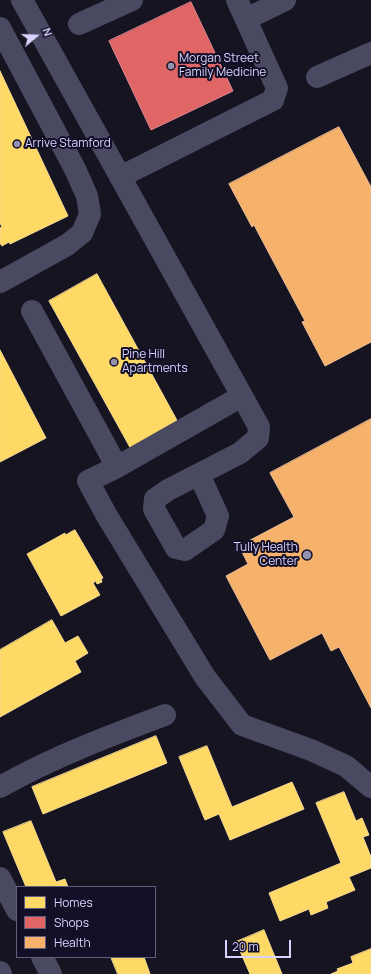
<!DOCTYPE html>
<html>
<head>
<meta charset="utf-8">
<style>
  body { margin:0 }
  #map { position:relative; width:371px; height:974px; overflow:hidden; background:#161421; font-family:Manrope,sans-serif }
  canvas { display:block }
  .legend { position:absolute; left:16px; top:886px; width:140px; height:72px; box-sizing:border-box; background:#130f26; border:1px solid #625e7d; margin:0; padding:5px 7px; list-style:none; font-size:12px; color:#d9d4ff }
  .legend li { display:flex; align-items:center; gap:8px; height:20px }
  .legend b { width:20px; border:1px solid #625e7d }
  .north { position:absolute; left:16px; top:16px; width:40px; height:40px; -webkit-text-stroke:3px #130f26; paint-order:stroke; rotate:71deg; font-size:11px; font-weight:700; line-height:16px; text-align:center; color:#d9d4ff }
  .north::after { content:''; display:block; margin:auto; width:14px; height:18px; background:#d9d4ff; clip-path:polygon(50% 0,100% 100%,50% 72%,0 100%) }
  .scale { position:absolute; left:225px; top:940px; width:66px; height:18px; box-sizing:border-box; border:2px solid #d9d4ff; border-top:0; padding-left:5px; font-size:12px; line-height:14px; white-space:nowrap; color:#d9d4ff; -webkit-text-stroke:3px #130f26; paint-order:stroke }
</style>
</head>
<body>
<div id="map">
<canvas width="371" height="974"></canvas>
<ul class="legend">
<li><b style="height:11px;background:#ffd966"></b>Homes</li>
<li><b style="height:11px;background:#e06666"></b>Shops</li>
<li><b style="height:11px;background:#f6b26b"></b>Health</li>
</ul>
<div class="north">N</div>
<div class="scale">20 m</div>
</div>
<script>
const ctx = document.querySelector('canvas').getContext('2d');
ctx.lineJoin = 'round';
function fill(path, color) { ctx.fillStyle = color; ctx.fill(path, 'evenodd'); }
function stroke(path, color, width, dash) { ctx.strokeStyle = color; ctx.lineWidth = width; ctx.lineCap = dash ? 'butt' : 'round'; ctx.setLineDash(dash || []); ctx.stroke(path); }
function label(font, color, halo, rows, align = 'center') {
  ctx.font = font + ' Manrope,sans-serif'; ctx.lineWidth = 4; ctx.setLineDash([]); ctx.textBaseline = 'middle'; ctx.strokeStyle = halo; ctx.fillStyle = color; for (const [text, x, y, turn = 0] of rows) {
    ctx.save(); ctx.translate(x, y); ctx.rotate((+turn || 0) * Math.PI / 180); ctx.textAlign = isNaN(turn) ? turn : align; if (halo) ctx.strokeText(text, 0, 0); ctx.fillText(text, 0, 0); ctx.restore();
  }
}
const homes = new Path2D(`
  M 0,71 L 68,216 L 10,244 L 9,242 L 2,246 L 0,243 L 0,228 L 2,227 L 0,223 Z
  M 97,274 L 179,424 L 132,451 L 49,301 Z
  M 0,350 L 46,438 L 0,462 Z
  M 75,530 L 103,578 L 101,579 L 102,582 L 97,584 L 96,581 L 93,583 L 100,595 L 61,616 L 27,554 L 65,533 L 65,535 Z
  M 52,620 L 65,643 L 78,636 L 88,653 L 75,661 L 81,672 L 0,717 L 0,650 Z
  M 156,736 L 167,763 L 43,814 L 32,787 Z
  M 207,746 L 232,807 L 292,782 L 304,809 L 230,840 L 219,814 L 205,820 L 179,757 Z
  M 344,792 L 356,821 L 362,818 L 369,835 L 363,837 L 371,857 L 371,868 L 349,877 L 355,890 L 326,902 L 328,908 L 311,915 L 309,909 L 280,921 L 269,893 L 341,863 L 316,803 Z
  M 31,821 L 56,882 L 65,879 L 68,887 L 26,887 L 3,832 Z
  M 264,930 L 282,974 L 250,974 L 236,942 Z
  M 371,949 L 371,974 L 331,974 L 338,971 L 337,969 L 353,963 L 351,957 Z
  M 111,957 L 144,957 L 150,974 L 118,974 Z`);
fill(homes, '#ffd966');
stroke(homes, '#f4d894', 1);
const shops = new Path2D(`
  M 191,2 L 233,91 L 151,130 L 109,41 Z`);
fill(shops, '#e06666');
stroke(shops, '#de8794', 1);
const health = new Path2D(`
  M 339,127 L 371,187 L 371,342 L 325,366 L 302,322 L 305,321 L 254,225 L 252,227 L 229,184 Z
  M 371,419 L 371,708 L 339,647 L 331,651 L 322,633 L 270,660 L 226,576 L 248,564 L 239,546 L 294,517 L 270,473 Z`);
fill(health, '#f6b26b');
stroke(health, '#edbc97', 1);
stroke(new Path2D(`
  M 22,0 L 242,396 L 117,467
  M 246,19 L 285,0
  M 79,24 L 132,0
  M 0,28 L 75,169 L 87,196 L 90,214 L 82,233 L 67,245 L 0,282
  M 317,77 L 371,53
  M 120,177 L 273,100 L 277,88 L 237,0
  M 32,311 L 117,467 L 88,481 L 107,516 L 205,677 L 242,725 L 311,750 L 346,766 L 371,787
  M 199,474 L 218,516 L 214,530 L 185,550 L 176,548 L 154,509 L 155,499 L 168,490 L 240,453 L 258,438 L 259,427 L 242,396
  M 0,787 C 53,757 109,736 165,715
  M 0,878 L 17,910
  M 42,957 L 51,974
  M 0,972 L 1,974`), '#4a4962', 22);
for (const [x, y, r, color] of [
  [171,66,4,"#9591b1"],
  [17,144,4,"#9591b1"],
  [114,362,4,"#9591b1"],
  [307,555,5,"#9591b1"]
]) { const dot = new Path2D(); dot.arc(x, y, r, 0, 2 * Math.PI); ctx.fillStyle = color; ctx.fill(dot); stroke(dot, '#130f26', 1.5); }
label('12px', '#d9d4ff', '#130f26', [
  ["Morgan Street",179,59],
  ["Family Medicine",179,73],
  ["Arrive Stamford",25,144],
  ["Pine Hill",122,355],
  ["Apartments",122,369],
  ["Tully Health",298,548,"right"],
  ["Center",298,562,"right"]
], 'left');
</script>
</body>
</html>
